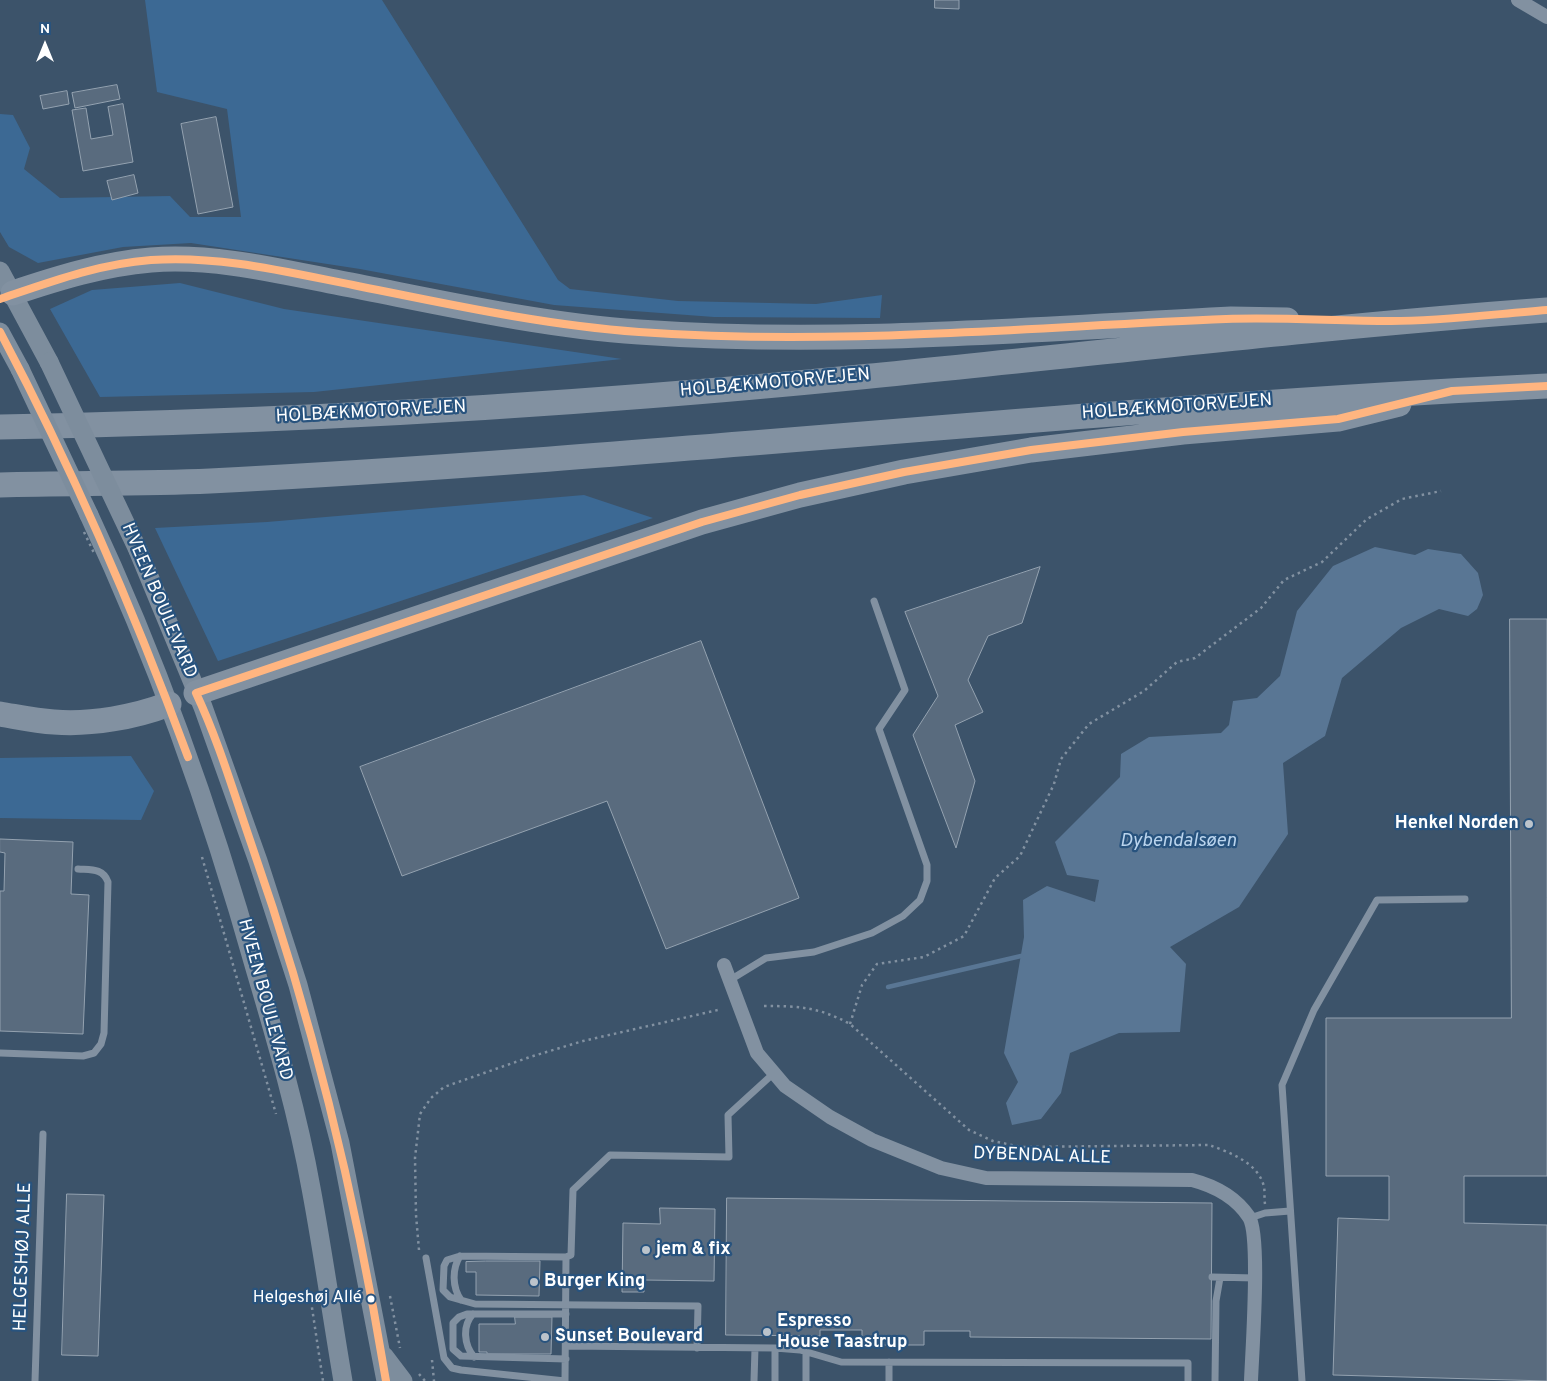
<!DOCTYPE html>
<html>
<head>
<meta charset="utf-8">
<style>
  body { margin:0 }
  #map { position:relative; width:1547px; height:1381px; overflow:hidden; background:#3c536a; font-family:Overpass,sans-serif }
  canvas { display:block }
  .north { position:absolute; left:20px; top:20px; width:50px; height:50px; -webkit-text-stroke:4px #28537e; paint-order:stroke; rotate:0deg; font-size:14px; font-weight:700; line-height:20px; text-align:center; color:#fff }
  .north::after { content:''; display:block; margin:auto; width:18px; height:22px; background:#fff; clip-path:polygon(50% 0,100% 100%,50% 72%,0 100%) }
</style>
</head>
<body>
<div id="map">
<canvas width="1547" height="1381"></canvas>
<div class="north">N</div>
</div>
<script>
const ctx = document.querySelector('canvas').getContext('2d');
ctx.lineJoin = 'round';
function fill(path, color) { ctx.fillStyle = color; ctx.fill(path, 'evenodd'); }
function stroke(path, color, width, dash) { ctx.strokeStyle = color; ctx.lineWidth = width; ctx.lineCap = dash ? 'butt' : 'round'; ctx.setLineDash(dash || []); ctx.stroke(path); }
function label(font, color, halo, rows, align = 'center') {
  ctx.font = font + ' Overpass,sans-serif'; ctx.lineWidth = 4.5; ctx.setLineDash([]); ctx.textBaseline = 'middle'; ctx.strokeStyle = halo; ctx.fillStyle = color; for (const [text, x, y, turn = 0] of rows) {
    ctx.save(); ctx.translate(x, y); ctx.rotate((+turn || 0) * Math.PI / 180); ctx.textAlign = isNaN(turn) ? turn : align; if (halo) ctx.strokeText(text, 0, 0); ctx.fillText(text, 0, 0); ctx.restore();
  }
}
fill(new Path2D(`
  M 145,0 L 382,0 L 558,280 L 570,289 L 678,301 L 816,304 L 882,295 L 880,318 L 714,317 L 554,305 L 360,269 L 191,243 L 123,247 L 38,263 L 9,247 L 0,232 L 0,114 L 13,115 L 30,148 L 24,169 L 60,198 L 170,196 L 190,217 L 241,217 L 227,109 L 157,92 Z
  M 180,283 L 284,309 L 622,359 L 314,392 L 100,397 L 50,309 L 92,290 Z
  M 584,495 L 653,518 L 218,661 L 155,528 L 267,522 Z
  M 131,756 L 154,791 L 141,820 L 0,818 L 0,758 Z`), '#3c6994');
fill(new Path2D(`
  M 1375,547 L 1415,555 L 1428,549 L 1461,554 L 1478,573 L 1483,595 L 1477,609 L 1468,616 L 1439,609 L 1401,628 L 1342,678 L 1325,736 L 1283,763 L 1288,834 L 1239,907 L 1170,947 L 1186,964 L 1180,1032 L 1119,1033 L 1070,1053 L 1061,1093 L 1041,1119 L 1012,1125 L 1006,1103 L 1018,1082 L 1004,1053 L 1024,937 L 1023,900 L 1047,886 L 1095,902 L 1099,880 L 1067,875 L 1055,842 L 1120,777 L 1121,754 L 1149,737 L 1221,733 L 1229,725 L 1233,701 L 1257,698 L 1280,676 L 1297,611 L 1333,566 Z`), '#597694');
stroke(new Path2D(`
  M 888,987 L 1021,956`), '#597694', 4.5);
const building = new Path2D(`
  M 935,0 L 959,0 L 959,9 L 935,8 Z
  M 117,85 L 120,99 L 75,108 L 72,93 Z
  M 67,91 L 69,104 L 43,109 L 40,96 Z
  M 123,104 L 133,162 L 83,171 L 72,110 L 86,108 L 91,139 L 113,135 L 108,107 Z
  M 216,117 L 233,207 L 198,214 L 181,124 Z
  M 134,175 L 138,193 L 112,200 L 107,181 Z
  M 1040,567 L 1022,623 L 988,636 L 968,680 L 983,712 L 955,725 L 975,781 L 956,848 L 913,735 L 938,696 L 905,612 Z
  M 1510,619 L 1547,619 L 1547,1176 L 1464,1176 L 1464,1223 L 1547,1225 L 1547,1381 L 1333,1375 L 1338,1218 L 1389,1220 L 1389,1176 L 1326,1176 L 1326,1018 L 1511,1018 Z
  M 701,641 L 799,898 L 666,949 L 607,801 L 402,876 L 360,767 Z
  M 0,839 L 73,842 L 71,894 L 89,895 L 83,1034 L 0,1031 L 0,891 L 4,891 L 5,853 L 0,852 Z
  M 67,1194 L 104,1195 L 98,1356 L 62,1355 Z
  M 727,1198 L 1212,1203 L 1211,1339 L 970,1337 L 970,1331 L 924,1331 L 924,1345 L 862,1345 L 862,1330 L 820,1330 L 820,1336 L 726,1335 Z
  M 660,1208 L 715,1209 L 714,1281 L 644,1280 L 644,1292 L 622,1292 L 623,1223 L 660,1224 Z
  M 486,1261 L 540,1261 L 539,1296 L 476,1295 L 476,1272 L 466,1272 L 466,1262 Z
  M 515,1317 L 552,1317 L 551,1354 L 487,1354 L 487,1352 L 479,1352 L 479,1324 L 515,1324 Z`);
fill(building, '#596b7e');
stroke(building, '#94a2b0', 1);
stroke(new Path2D(`
  M 202,857 L 276,1114
  M 764,1006 C 798,1006 819,1007 850,1024 L 969,1130 L 993,1141 L 1021,1147 L 1209,1145 C 1229,1152 1259,1163 1264,1187 C 1265,1192 1264,1198 1265,1204
  M 850,1024 L 862,985 L 877,964 L 924,957 L 964,936 L 995,878 L 1020,856 L 1054,784 L 1061,759 L 1089,724 L 1144,691 L 1177,662 L 1195,658 L 1261,608 L 1284,580 L 1322,562 L 1367,519 L 1402,499 L 1441,491
  M 419,1250 L 416,1215 L 415,1158 L 420,1114 L 431,1098 L 444,1087 L 530,1057 L 583,1041 L 718,1010
  M 390,1296 L 400,1348
  M 311,1301 L 323,1381
  M 432,1360 L 434,1381
  M 419,1374 L 425,1381`), '#8291a1', 2.5, [2.5, 4]);
stroke(new Path2D(`
  M 730,980 L 766,958 L 814,952 L 872,933 L 903,916 L 920,900 L 927,881 L 927,865 L 879,729 L 905,690 L 874,601
  M 0,1053 L 83,1056 L 94,1053 L 101,1044 L 104,1033 L 108,882 C 103,868 91,870 78,869
  M 1250,1218 L 1265,1213 L 1290,1211
  M 460,1256 C 452,1269 452,1287 461,1300
  M 426,1258 L 444,1358 L 452,1368 L 461,1370 L 565,1381
  M 1212,1277 L 1255,1278
  M 473,1314 C 462,1326 464,1345 474,1357
  M 566,1346 L 775,1348 L 800,1350 L 841,1362 L 1188,1363 L 1188,1381
  M 697,1348 L 698,1306 L 475,1304 L 450,1297 L 443,1290 L 444,1266 L 447,1260 L 460,1256 L 566,1257 L 571,1255 L 573,1190 L 610,1155 L 729,1157 L 728,1115 L 774,1073
  M 806,1352 L 806,1381
  M 566,1359 L 461,1356 L 453,1349 L 453,1323 L 459,1317 L 467,1314 L 566,1314
  M 35,1381 L 43,1134
  M 565,1381 L 566,1257
  M 754,1381 L 755,1348
  M 775,1381 L 775,1348
  M 889,1381 L 889,1362
  M 1215,1381 L 1216,1301 L 1220,1278
  M 1302,1381 L 1282,1085 L 1314,1010 L 1377,900 L 1465,899`), '#8291a1', 7);
stroke(new Path2D(`
  M 1518,0 L 1547,17
  M 724,965 L 757,1053 L 785,1086 L 830,1117 L 872,1140 L 941,1168 L 986,1178 L 1192,1180 C 1215,1186 1235,1196 1249,1217 C 1261,1236 1252,1352 1251,1381`), '#8291a1', 14);
stroke(new Path2D(`
  M 0,271 L 49,362
  M 0,332 L 20,369
  M 89,515 C 158,662 212,815 256,972 C 277,1043 298,1115 311,1188 C 323,1252 332,1317 343,1381
  M 138,550 L 203,707 L 258,861 L 298,985 L 340,1143 L 386,1381
  M 384,1356 L 403,1381`), '#7d8d9d', 19);
stroke(new Path2D(`
  M 13,293 C 58,278 103,264 151,260 C 214,255 279,271 340,283 C 439,302 538,325 639,332 C 836,346 1034,329 1231,319 L 1287,320
  M 0,427 C 216,423 431,413 646,396 C 947,373 1246,332 1547,310
  M 0,485 C 70,483 140,484 210,481 C 657,458 1101,407 1547,386
  M 196,693 L 702,522 L 800,495 L 904,472 L 1031,450 L 1183,432 L 1338,419 L 1399,404
  M 0,714 C 18,717 36,721 54,722 C 91,725 135,717 169,704`), '#8291a1', 25);
stroke(new Path2D(`
  M 84,532 L 94,553`), '#8291a1', 2.5, [2.5, 4]);
stroke(new Path2D(`
  M 49,362 L 138,550
  M 20,369 L 89,515`), '#7d8d9d', 19);
stroke(new Path2D(`
  M 0,299 C 50,282 98,264 151,260 C 219,255 287,272 353,285 C 448,304 542,325 639,332 C 835,346 1030,327 1226,319 C 1281,317 1336,321 1391,321 C 1443,321 1495,314 1547,310
  M 0,332 C 73,469 134,611 188,757
  M 386,1381 C 356,1199 313,1020 252,846 C 234,794 219,742 196,693 L 702,522 L 800,495 L 904,472 L 1031,450 L 1183,432 L 1338,419 L 1452,391 L 1547,386`), '#ffb580', 8);
for (const [x, y, r, color] of [
  [1529,824,5,"#bbc3cb"],
  [646,1250,5,"#bbc3cb"],
  [534,1282,5,"#bbc3cb"],
  [371,1299,4.5,"#fff"],
  [767,1332,5,"#bbc3cb"],
  [545,1337,5,"#bbc3cb"]
]) { const dot = new Path2D(); dot.arc(x, y, r, 0, 2 * Math.PI); ctx.fillStyle = color; ctx.fill(dot); stroke(dot, '#28537e', 2); }
label('17px', '#fff', '#28537e', [
  ["Helgeshøj Allé",362,1299]
], 'right');
label('18px', '#fff', '#28537e', [
  ["HOLBÆKMOTORVEJEN",775,384,-5],
  ["HOLBÆKMOTORVEJEN",1177,408,-4],
  ["HOLBÆKMOTORVEJEN",371,413,-3],
  ["HVEEN BOULEVARD",158,601,67],
  ["HVEEN BOULEVARD",264,1000,75],
  ["DYBENDAL ALLE",1042,1157,2],
  ["HELGESHØJ ALLE",24,1257,-88]
]);
label('bold 18px', '#fff', '#28537e', [
  ["Henkel Norden",1519,824,"right"],
  ["jem & fix",656,1250],
  ["Burger King",544,1282],
  ["Espresso",777,1322],
  ["House Taastrup",777,1343],
  ["Sunset Boulevard",555,1337]
], 'left');
label('italic 19px', '#bad4ed', '#28537e', [
  ["Dybendalsøen",1178,842]
]);
</script>
</body>
</html>
